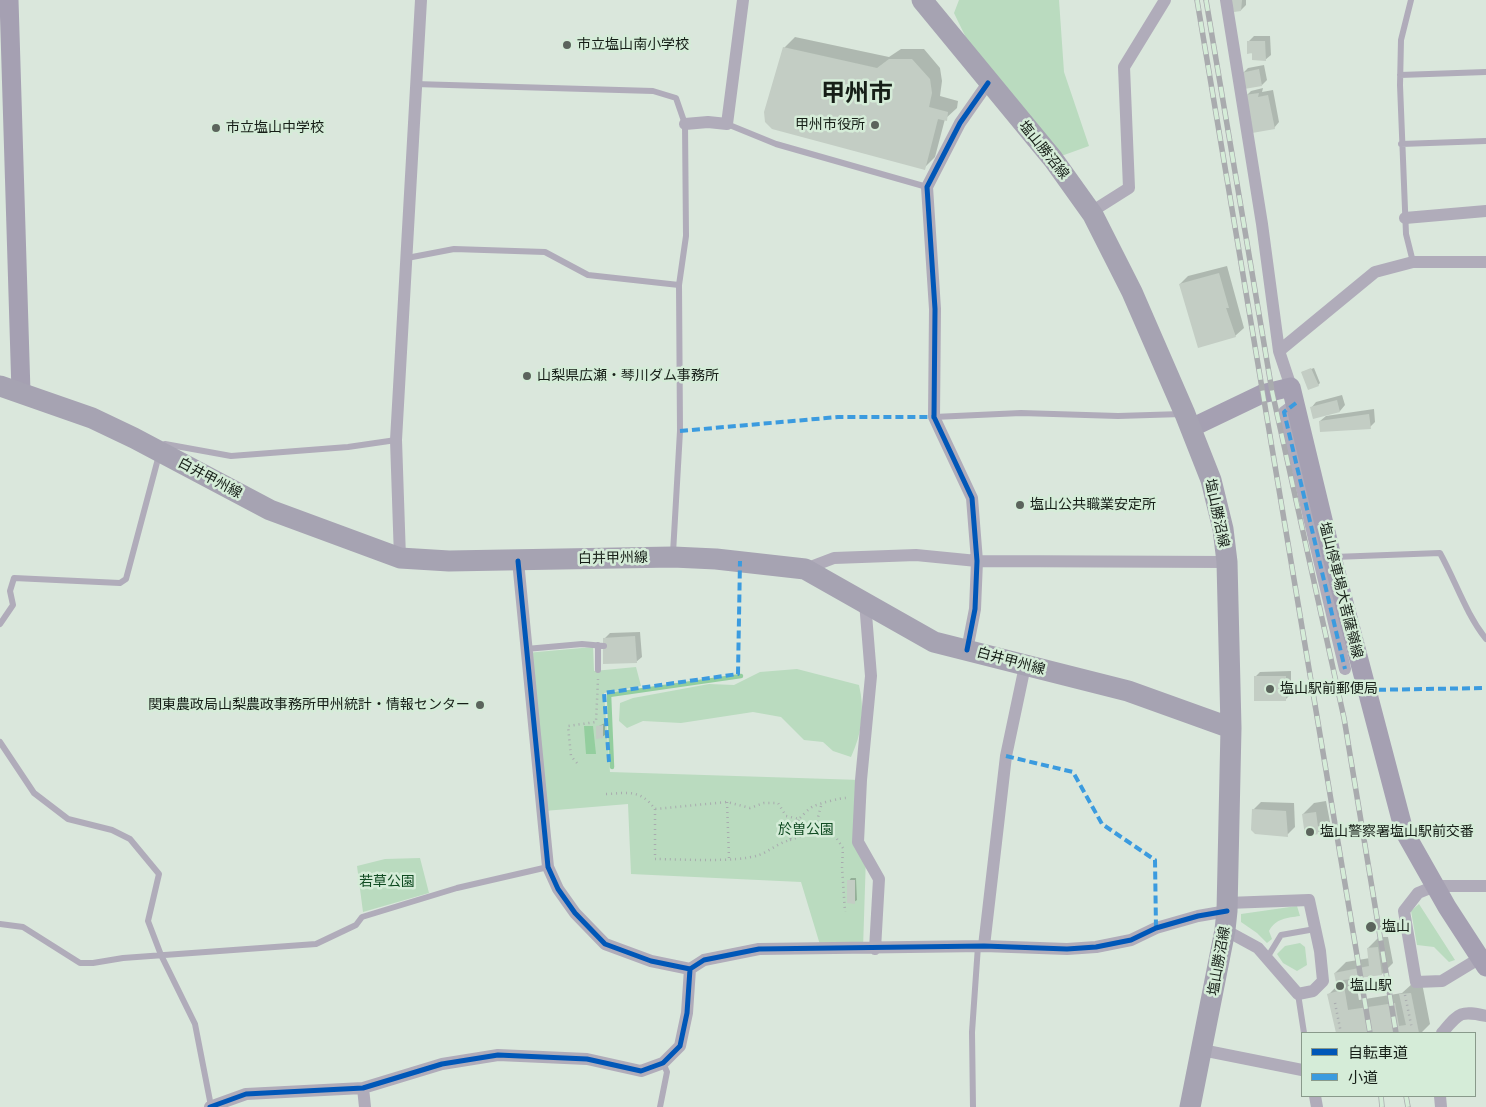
<!DOCTYPE html>
<html>
<head>
<meta charset="utf-8">
<style>
  body { margin:0 }
  #map { position:relative; width:1486px; height:1107px; overflow:hidden; background:#dae7dc; font-family:"Asap Condensed","Noto Sans JP",sans-serif }
  canvas { display:block }
  .legend { position:absolute; left:1301px; top:1032px; width:175px; height:65px; box-sizing:border-box; background:#d5ecd8; border:1px solid #899a8b; margin:0; padding:6px 9px; list-style:none; font-size:15px; color:#161e17 }
  .legend li { display:flex; align-items:center; gap:10px; height:25px }
  .legend b { width:25px; border:1px solid #899a8b }
</style>
</head>
<body>
<div id="map">
<canvas width="1486" height="1107"></canvas>
<ul class="legend">
<li><b style="height:6px;background:#0057b8"></b>自転車道</li>
<li><b style="height:6px;background:#3b9bdf"></b>小道</li>
</ul>
</div>
<script>
const ctx = document.querySelector('canvas').getContext('2d');
ctx.lineJoin = 'round';
function fill(path, color) { ctx.fillStyle = color; ctx.fill(path, 'evenodd'); }
function stroke(path, color, width, dash) { ctx.strokeStyle = color; ctx.lineWidth = width; ctx.lineCap = dash ? 'butt' : 'round'; ctx.setLineDash(dash || []); ctx.stroke(path); }
function label(font, color, halo, rows, align = 'center') {
  ctx.font = font + ' "Asap Condensed","Noto Sans JP",sans-serif'; ctx.lineWidth = 5; ctx.setLineDash([]); ctx.textBaseline = 'middle'; ctx.strokeStyle = halo; ctx.fillStyle = color; for (const [text, x, y, turn = 0] of rows) {
    ctx.save(); ctx.translate(x, y); ctx.rotate((+turn || 0) * Math.PI / 180); ctx.textAlign = isNaN(turn) ? turn : align; if (halo) ctx.strokeText(text, 0, 0); ctx.fillText(text, 0, 0); ctx.restore();
  }
}
fill(new Path2D(`
  M 959,0 L 1059,0 L 1064,72 L 1089,146 L 1053,159 L 988,83 L 954,13 Z
  M 593,647 L 594,671 L 636,667 L 641,686 L 604,693 L 610,772 L 861,780 L 858,841 L 866,856 L 863,949 L 821,948 L 801,882 L 631,874 L 628,804 L 544,811 L 526,653 Z
  M 797,669 L 859,685 C 865,711 862,733 851,757 L 833,751 L 823,742 L 804,740 L 781,717 L 753,712 L 681,723 L 643,721 L 627,728 L 619,721 L 620,703 L 633,698 L 709,684 L 734,685 L 760,672 Z
  M 420,858 L 429,893 L 363,912 L 357,866 L 385,859 Z
  M 1419,904 L 1455,960 L 1449,962 L 1434,947 L 1417,945 L 1411,911 Z
  M 1297,906 L 1300,916 C 1287,918 1276,918 1269,931 L 1272,939 L 1267,943 L 1257,933 L 1241,922 L 1241,914 Z
  M 1300,943 L 1305,947 L 1307,965 L 1297,971 L 1283,963 L 1277,954 L 1285,946 Z`), '#badbbf');
fill(new Path2D(`
  M 584,726 L 593,726 L 596,754 L 586,754 Z`), '#93ce9e');
fill(new Path2D(`
  M 1232,0 L 1246,0 L 1246,5 L 1241,10 Z
  M 1254,36 L 1270,36 L 1271,55 L 1265,60 L 1254,60 L 1248,42 Z
  M 795,37 L 889,57 L 901,49 L 924,49 L 940,68 L 942,81 L 940,96 L 958,101 L 957,108 L 945,119 L 935,157 L 924,168 L 784,48 Z
  M 1264,65 L 1267,80 L 1262,85 L 1243,73 L 1248,68 Z
  M 1263,88 L 1262,92 L 1273,90 L 1279,122 L 1274,128 L 1246,96 L 1251,91 Z
  M 1227,266 L 1244,328 L 1235,336 L 1180,284 L 1188,276 Z
  M 1314,368 L 1320,383 L 1318,385 L 1302,372 Z
  M 1342,395 L 1345,405 L 1340,411 L 1311,408 L 1316,402 Z
  M 1374,409 L 1375,422 L 1370,427 L 1320,421 L 1326,416 Z
  M 640,632 L 642,657 L 636,662 L 605,638 L 610,633 Z
  M 1291,671 L 1291,694 L 1286,699 L 1255,677 L 1260,672 Z
  M 605,723 L 605,735 L 602,737 L 597,727 Z
  M 1326,801 L 1330,822 L 1319,833 L 1303,814 L 1314,803 Z
  M 1261,802 L 1294,803 L 1295,827 L 1287,835 L 1253,810 Z
  M 851,878 L 856,878 L 857,900 L 854,902 L 849,881 Z
  M 1379,937 L 1388,937 L 1393,963 L 1382,974 L 1355,977 L 1359,1000 L 1402,993 L 1412,984 L 1422,983 L 1430,1024 L 1421,1033 L 1338,1033 L 1329,994 L 1338,985 L 1335,973 L 1346,962 L 1370,958 L 1368,948 Z`), '#0003');
stroke(new Path2D(`
  M 612,767 L 609,695 L 741,676`), '#93ce9e', 4.5);
fill(new Path2D(`
  M 1230,0 L 1242,0 L 1241,11 L 1234,12 Z
  M 1247,41 L 1265,41 L 1266,61 L 1252,60 L 1252,53 L 1247,54 Z
  M 783,47 L 877,68 L 889,59 L 912,59 L 930,79 L 932,93 L 929,107 L 948,112 L 947,121 L 938,119 L 925,170 L 772,129 L 765,122 L 764,112 Z
  M 1259,69 L 1262,86 L 1244,89 L 1241,73 Z
  M 1259,93 L 1258,97 L 1268,95 L 1275,129 L 1252,133 L 1245,95 Z
  M 1219,273 L 1229,308 L 1226,308 L 1236,337 L 1198,348 L 1179,284 Z
  M 1311,368 L 1319,386 L 1308,390 L 1301,372 Z
  M 1337,400 L 1340,412 L 1313,419 L 1310,407 Z
  M 1369,414 L 1371,429 L 1320,432 L 1319,421 Z
  M 635,636 L 637,663 L 603,664 L 603,638 Z
  M 1254,676 L 1286,676 L 1286,701 L 1254,701 Z
  M 603,725 L 603,738 L 596,739 L 596,726 Z
  M 1252,809 L 1286,811 L 1288,837 L 1255,834 L 1251,830 Z
  M 1316,812 L 1319,834 L 1305,836 L 1302,814 Z
  M 847,880 L 855,880 L 855,904 L 847,903 Z
  M 1378,947 L 1382,975 L 1343,980 L 1348,1010 L 1395,1003 L 1399,1026 L 1406,1025 L 1399,994 L 1411,993 L 1419,1033 L 1336,1033 L 1327,994 L 1338,991 L 1334,973 L 1369,966 L 1367,948 Z`), '#c3cdc4');
stroke(new Path2D(`
  M 577,763 L 571,756 L 568,726 L 596,722 L 598,679
  M 606,794 C 629,793 640,789 655,809 L 727,802 L 750,808 L 764,803 L 778,803 L 786,816 L 799,819 C 803,815 809,808 814,806 C 821,803 840,798 846,798
  M 727,802 L 729,858
  M 821,806 L 816,825 L 835,836 L 843,848 L 842,867 L 845,912
  M 655,809 L 655,859 C 681,859 736,863 759,855 C 770,851 778,843 790,840 L 799,819
  M 790,840 L 802,836 L 816,825
  M 1405,995 L 1412,1029
  M 1335,1003 L 1341,1033`), '#a8abae', 2.5, [1, 4]);
stroke(new Path2D(`
  M 1411,0 L 1401,40 L 1400,85 L 1406,234 L 1413,262
  M 1400,75 L 1486,72
  M 415,84 L 653,91 L 676,98 L 685,124 L 686,236 L 679,285 L 680,431 L 673,553
  M 727,124 L 776,144 L 927,187
  M 1401,144 L 1486,141
  M 407,258 L 454,249 L 545,252 L 588,275 L 679,285
  M 934,417 L 1021,413 L 1118,416 L 1182,414
  M 165,444 L 231,456 L 348,447 L 396,440
  M 1334,557 L 1440,553 C 1456,582 1466,614 1486,639
  M 0,624 L 13,605 L 10,591 L 14,578 L 120,583 L 126,579 L 159,455
  M 598,645 L 598,670
  M 526,649 L 582,644 L 604,646
  M 0,742 L 34,793 L 68,819 L 112,830 L 130,839 L 159,874 L 148,921 L 161,955 L 195,1024 L 211,1106
  M 0,924 L 23,927 L 80,963 L 93,963 L 123,958 L 316,944 L 356,925 L 362,917 L 457,888 L 548,867
  M 1267,958 L 1281,935 L 1315,929
  M 1298,994 L 1304,1033
  M 660,1107 L 667,1072 L 663,1063
  M 973,1107 L 972,1032 L 978,946`), '#b0acba', 6);
stroke(new Path2D(`
  M 1226,0 L 1262,224 L 1279,351 L 1291,387
  M 685,124 L 708,122 L 727,124 L 743,0
  M 1091,212 L 1129,188 L 1124,67 L 1165,0
  M 1405,218 L 1486,211
  M 1279,351 L 1375,272 L 1413,262 L 1486,262
  M 1296,403 L 1284,412 L 1345,669
  M 400,558 L 396,440 L 421,0
  M 518,561 L 548,867 L 558,889 L 575,913 L 605,944 L 651,961 L 690,969 L 704,960 L 759,949 L 984,946 L 1067,949 L 1096,947 L 1131,940 L 1156,928 L 1198,916 L 1227,911
  M 805,569 L 834,558 L 916,555 L 977,561 L 1227,562
  M 865,602 L 871,676 L 861,780 L 858,842 L 879,879 L 875,949
  M 967,650 L 975,609 L 977,561 L 972,498 L 934,417 L 935,309 L 927,187 L 960,123 L 988,83
  M 1225,930 L 1258,948 L 1298,994 L 1313,991 L 1323,981 L 1320,951 L 1309,900 L 1227,903
  M 984,946 L 1006,756 L 1025,666
  M 1480,958 L 1442,981 L 1416,982 L 1404,911 L 1418,893 L 1435,886 L 1486,886
  M 1442,1033 C 1459,1013 1460,1010 1486,1016
  M 1202,1050 L 1302,1070
  M 363,1088 L 365,1107
  M 1315,1096 L 1317,1107
  M 1440,1096 L 1441,1107
  M 210,1107 L 246,1094 L 363,1088 L 442,1064 L 498,1055 L 587,1059 L 641,1071 L 663,1063 L 680,1046 L 687,1013 L 690,969`), '#b0acba', 12);
stroke(new Path2D(`
  M 9,0 L 21,392
  M 1191,428 L 1262,394 L 1291,387 L 1332,557 L 1404,831 L 1447,907 L 1486,967`), '#a5a0b2', 19);
stroke(new Path2D(`
  M 922,0 L 1053,159 L 1093,215 L 1132,292 L 1185,414 L 1211,480 L 1223,529 L 1227,562 L 1231,728 L 1227,911 L 1225,930 L 1190,1107
  M 0,386 L 92,418 L 134,438 L 270,510 L 400,558 L 449,561 L 673,557 L 716,559 L 805,569 L 934,642 L 1128,691 L 1231,728`), '#a6a3b2', 21);
const rail = new Path2D(`
  M 1197,0 L 1370,1033
  M 1206,0 L 1272,391 L 1344,718 L 1396,1033
  M 1381,1096 L 1382,1107
  M 1406,1096 L 1408,1107`);
stroke(rail, '#a9abae', 5.5);
stroke(rail, '#d5ecd8', 4, [11]);
stroke(new Path2D(`
  M 1296,403 L 1284,412 L 1345,669
  M 680,431 L 838,417 L 934,417
  M 1366,690 L 1486,688
  M 1006,756 L 1073,772 L 1102,824 L 1155,860 L 1156,928
  M 609,762 L 604,693 L 738,674 L 740,561`), '#3b9bdf', 4, [8, 4]);
stroke(new Path2D(`
  M 518,561 L 548,867 L 558,889 L 575,913 L 605,944 L 651,961 L 690,969 L 704,960 L 759,949 L 984,946 L 1067,949 L 1096,947 L 1131,940 L 1156,928 L 1198,916 L 1227,911
  M 967,650 L 975,609 L 977,561 L 972,498 L 934,417 L 935,309 L 927,187 L 960,123 L 988,83
  M 210,1107 L 246,1094 L 363,1088 L 442,1064 L 498,1055 L 587,1059 L 641,1071 L 663,1063 L 680,1046 L 687,1013 L 690,969`), '#0057b8', 5);
for (const [x, y, r, color] of [
  [567,45,5,"#5b645c"],
  [875,125,5,"#5b645c"],
  [216,128,5,"#5b645c"],
  [527,376,5,"#5b645c"],
  [1020,505,5,"#5b645c"],
  [1270,689,5,"#5b645c"],
  [480,705,5,"#5b645c"],
  [1310,832,5,"#5b645c"],
  [1371,927,6,"#5b645c"],
  [1340,986,5,"#5b645c"]
]) { const dot = new Path2D(); dot.arc(x, y, r, 0, 2 * Math.PI); ctx.fillStyle = color; ctx.fill(dot); stroke(dot, '#d5ecd8', 2); }
label('14px', '#161e17', '#d5ecd8', [
  ["市立塩山南小学校",577,45],
  ["甲州市役所",865,125,"right"],
  ["市立塩山中学校",226,128],
  ["山梨県広瀬・琴川ダム事務所",537,376],
  ["塩山公共職業安定所",1030,505],
  ["塩山駅前郵便局",1280,689],
  ["関東農政局山梨農政事務所甲州統計・情報センター",470,705,"right"],
  ["塩山警察署塩山駅前交番",1320,832],
  ["塩山",1382,927],
  ["塩山駅",1350,986]
], 'left');
label('14px', '#161e17', '#d5ecd8', [
  ["塩山勝沼線",1044,150,51],
  ["白井甲州線",210,478,28],
  ["塩山勝沼線",1217,513,78],
  ["白井甲州線",613,558,-1],
  ["塩山停車場大菩薩嶺線",1341,590,76],
  ["白井甲州線",1011,661,15],
  ["塩山勝沼線",1219,961,-80]
]);
label('14px', '#0f4a21', '#d5ecd8', [
  ["於曽公園",806,830],
  ["若草公園",387,882]
]);
label('bold 24px', '#161e17', '#d5ecd8', [
  ["甲州市",857,93]
]);
</script>
</body>
</html>
